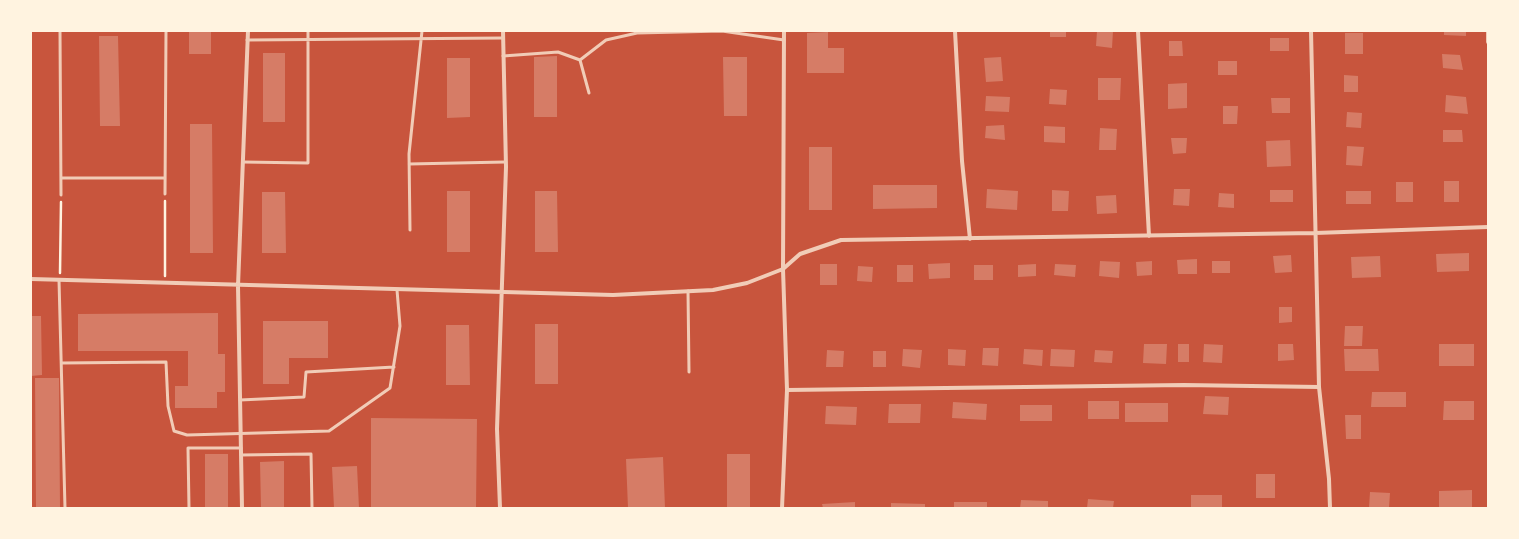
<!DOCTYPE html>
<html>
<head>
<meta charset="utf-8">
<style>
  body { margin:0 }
  #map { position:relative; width:1519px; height:539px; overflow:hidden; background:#c8553d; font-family:"DM Sans",sans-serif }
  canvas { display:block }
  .frame { position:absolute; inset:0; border:32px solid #fff3e0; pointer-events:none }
</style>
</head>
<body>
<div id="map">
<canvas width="1519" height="539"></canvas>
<div class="frame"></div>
</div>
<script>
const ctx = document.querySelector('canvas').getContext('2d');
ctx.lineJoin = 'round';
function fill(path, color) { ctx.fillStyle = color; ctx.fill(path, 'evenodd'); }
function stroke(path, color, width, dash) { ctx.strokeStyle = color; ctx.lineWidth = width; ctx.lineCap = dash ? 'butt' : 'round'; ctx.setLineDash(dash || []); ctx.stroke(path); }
fill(new Path2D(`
  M 189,31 L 211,31 L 211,54 L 189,54 Z
  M 1050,31 L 1066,31 L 1066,37 L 1050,37 Z
  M 1097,31 L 1113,31 L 1112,48 L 1096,46 Z
  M 1444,31 L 1466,31 L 1466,36 L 1444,35 Z
  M 828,32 L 828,48 L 844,48 L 844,73 L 807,73 L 807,33 Z
  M 1345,33 L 1363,33 L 1363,54 L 1345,54 Z
  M 99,36 L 118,36 L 120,126 L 100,126 Z
  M 1270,38 L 1289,38 L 1289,51 L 1270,51 Z
  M 1169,41 L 1182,41 L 1183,56 L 1169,56 Z
  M 263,53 L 285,53 L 285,122 L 263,122 Z
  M 1442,54 L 1460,55 L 1463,70 L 1443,68 Z
  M 557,56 L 557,117 L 534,117 L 534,57 Z
  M 723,57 L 747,57 L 747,116 L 724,116 Z
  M 1001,57 L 1003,81 L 986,82 L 984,58 Z
  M 447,58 L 470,58 L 470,117 L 447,118 Z
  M 1218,61 L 1237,61 L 1237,75 L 1218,75 Z
  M 1344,75 L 1358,76 L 1358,92 L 1344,92 Z
  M 1098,78 L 1121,78 L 1120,100 L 1098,100 Z
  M 1187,83 L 1187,108 L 1168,109 L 1168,84 Z
  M 1050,89 L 1067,90 L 1066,105 L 1049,104 Z
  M 1446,95 L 1466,97 L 1468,114 L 1445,112 Z
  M 986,96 L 1010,97 L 1009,112 L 985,111 Z
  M 1271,98 L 1290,98 L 1290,113 L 1272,113 Z
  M 1223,106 L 1238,106 L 1237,124 L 1223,124 Z
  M 1347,112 L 1362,113 L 1361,128 L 1346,127 Z
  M 190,124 L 212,124 L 213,253 L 190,253 Z
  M 1004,125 L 1005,140 L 985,138 L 986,126 Z
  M 1044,126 L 1065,127 L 1065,143 L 1044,142 Z
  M 1100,128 L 1117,129 L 1116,150 L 1099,150 Z
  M 1443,130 L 1462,130 L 1463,142 L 1443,142 Z
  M 1171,138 L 1187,138 L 1186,153 L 1173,154 Z
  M 1290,140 L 1291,166 L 1267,167 L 1266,141 Z
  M 1347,146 L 1364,147 L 1362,166 L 1346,165 Z
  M 809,147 L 832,147 L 832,210 L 809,210 Z
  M 1444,181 L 1459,181 L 1459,202 L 1444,202 Z
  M 1396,182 L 1413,182 L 1413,202 L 1396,202 Z
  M 873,185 L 937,185 L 937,208 L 873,209 Z
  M 987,189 L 1018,191 L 1017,210 L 986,208 Z
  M 1174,189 L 1190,189 L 1189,206 L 1173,205 Z
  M 1052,190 L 1069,191 L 1068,211 L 1052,211 Z
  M 1270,190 L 1293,190 L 1293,202 L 1270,202 Z
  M 447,191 L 470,191 L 470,252 L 447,252 Z
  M 535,191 L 557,191 L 558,252 L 535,252 Z
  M 1346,191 L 1371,191 L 1371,204 L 1346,204 Z
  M 262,192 L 285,192 L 286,253 L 262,253 Z
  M 1219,193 L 1234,194 L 1234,208 L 1218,207 Z
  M 1116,195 L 1117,213 L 1097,214 L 1096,196 Z
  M 1469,253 L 1469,271 L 1437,272 L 1436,254 Z
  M 1291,255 L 1292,272 L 1275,273 L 1273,256 Z
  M 1380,256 L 1381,277 L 1352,278 L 1351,257 Z
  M 1197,259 L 1197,274 L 1178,274 L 1177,260 Z
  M 1100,261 L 1120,262 L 1119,278 L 1099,276 Z
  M 1152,261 L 1152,275 L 1137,276 L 1136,262 Z
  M 1212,261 L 1230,261 L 1230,273 L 1212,273 Z
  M 950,263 L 950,278 L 929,279 L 928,264 Z
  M 820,264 L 837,264 L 837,285 L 820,285 Z
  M 1036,264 L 1036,276 L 1018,277 L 1018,265 Z
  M 1055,264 L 1076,265 L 1075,277 L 1054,275 Z
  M 897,265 L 913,265 L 913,282 L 897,282 Z
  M 974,265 L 993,265 L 993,280 L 974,280 Z
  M 858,266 L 873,267 L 872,282 L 857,281 Z
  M 1279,307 L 1292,307 L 1292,322 L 1279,323 Z
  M 218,313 L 218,354 L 225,354 L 225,392 L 217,392 L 217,408 L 175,408 L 175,386 L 188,386 L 188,351 L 78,351 L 78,314 Z
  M 31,316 L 41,316 L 42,375 L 31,376 Z
  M 263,321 L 328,321 L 328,358 L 289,358 L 289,384 L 263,384 Z
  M 535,324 L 558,324 L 558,384 L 535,384 Z
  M 446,325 L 469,325 L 470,385 L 446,385 Z
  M 1345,326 L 1363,326 L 1362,346 L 1344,346 Z
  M 1144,344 L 1167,344 L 1166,364 L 1143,363 Z
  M 1178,344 L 1189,344 L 1189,362 L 1178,362 Z
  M 1204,344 L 1223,345 L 1222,363 L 1203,362 Z
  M 1278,344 L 1293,344 L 1294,360 L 1278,361 Z
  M 1439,344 L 1474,344 L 1474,366 L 1439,366 Z
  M 983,348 L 999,348 L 998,366 L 982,365 Z
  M 903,349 L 922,350 L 920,368 L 902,366 Z
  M 948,349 L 966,350 L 965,366 L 948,365 Z
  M 1024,349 L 1043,350 L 1042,366 L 1023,364 Z
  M 1051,349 L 1075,350 L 1074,367 L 1050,366 Z
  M 1344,349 L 1378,349 L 1379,371 L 1345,371 Z
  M 827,350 L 844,351 L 843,367 L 826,367 Z
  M 1095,350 L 1113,351 L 1112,363 L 1094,362 Z
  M 873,351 L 886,351 L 886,367 L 873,367 Z
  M 35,378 L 59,378 L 60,508 L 36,508 Z
  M 1372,392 L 1406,392 L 1406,407 L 1371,407 Z
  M 1205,396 L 1229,397 L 1228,415 L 1203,414 Z
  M 1088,401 L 1119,401 L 1119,419 L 1088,419 Z
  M 1444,401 L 1474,401 L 1474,420 L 1443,420 Z
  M 953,402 L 987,404 L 986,420 L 952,418 Z
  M 1125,403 L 1168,403 L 1168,422 L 1125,422 Z
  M 889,404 L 921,404 L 920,423 L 888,423 Z
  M 1020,405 L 1052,405 L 1052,421 L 1020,421 Z
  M 826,406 L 857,407 L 856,425 L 825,424 Z
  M 1345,415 L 1361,415 L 1361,439 L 1346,439 Z
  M 371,418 L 477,419 L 476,508 L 371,508 Z
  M 205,454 L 228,454 L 228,508 L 205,508 Z
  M 727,454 L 750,454 L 750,508 L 727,508 Z
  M 663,457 L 665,508 L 628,508 L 626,459 Z
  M 284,461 L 284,508 L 261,508 L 260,462 Z
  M 357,466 L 359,508 L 334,508 L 332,467 Z
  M 1256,474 L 1275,474 L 1275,498 L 1256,498 Z
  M 1472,490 L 1472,508 L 1439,508 L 1439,491 Z
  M 1370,492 L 1390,493 L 1389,508 L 1369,508 Z
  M 1191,495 L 1222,495 L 1222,508 L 1191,508 Z
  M 1088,499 L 1114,501 L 1113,508 L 1087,508 Z
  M 1021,500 L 1048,501 L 1048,508 L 1020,508 Z
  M 855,502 L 855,508 L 823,508 L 822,504 Z
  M 954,502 L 987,502 L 987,508 L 954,508 Z
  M 891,503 L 925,504 L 925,508 L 891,508 Z`), '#d67c66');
stroke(new Path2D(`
  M 165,201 L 165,276
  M 60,273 L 61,202`), '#fff3e0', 2.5);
stroke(new Path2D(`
  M 60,31 L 61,195
  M 247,40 L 503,38
  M 503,56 L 558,52 L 580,60
  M 589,93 L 580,60 L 606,40 L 637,33 L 722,31 L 784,40
  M 243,162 L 308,163 L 308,31
  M 409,164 L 505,162
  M 61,178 L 165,178
  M 165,194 L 166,31
  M 410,230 L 409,154 L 422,31
  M 59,280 L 65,508
  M 688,291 L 689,372
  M 62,363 L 166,362 L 168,406 L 174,431 L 187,435 L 329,431 L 390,388 L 400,326 L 397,290
  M 240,400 L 304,397 L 306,372 L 394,367
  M 241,455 L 311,454 L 312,508
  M 189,508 L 188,448 L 241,448`), '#f1ccb7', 3);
stroke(new Path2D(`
  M 955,31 L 962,161 L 970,239
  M 1138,31 L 1149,236
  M 1311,31 L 1319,387 L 1329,479 L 1330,508
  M 1488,31 L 1488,42
  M 31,279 L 613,295 L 713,290 L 747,283 L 783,269 L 800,254 L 841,240 L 1315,233 L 1488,227
  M 787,390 L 1184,385 L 1319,387
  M 242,508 L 238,286 L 248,31
  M 500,508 L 497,429 L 506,167 L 503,31
  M 782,508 L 787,390 L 783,269 L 784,31`), '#f1ccb7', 4);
</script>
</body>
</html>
